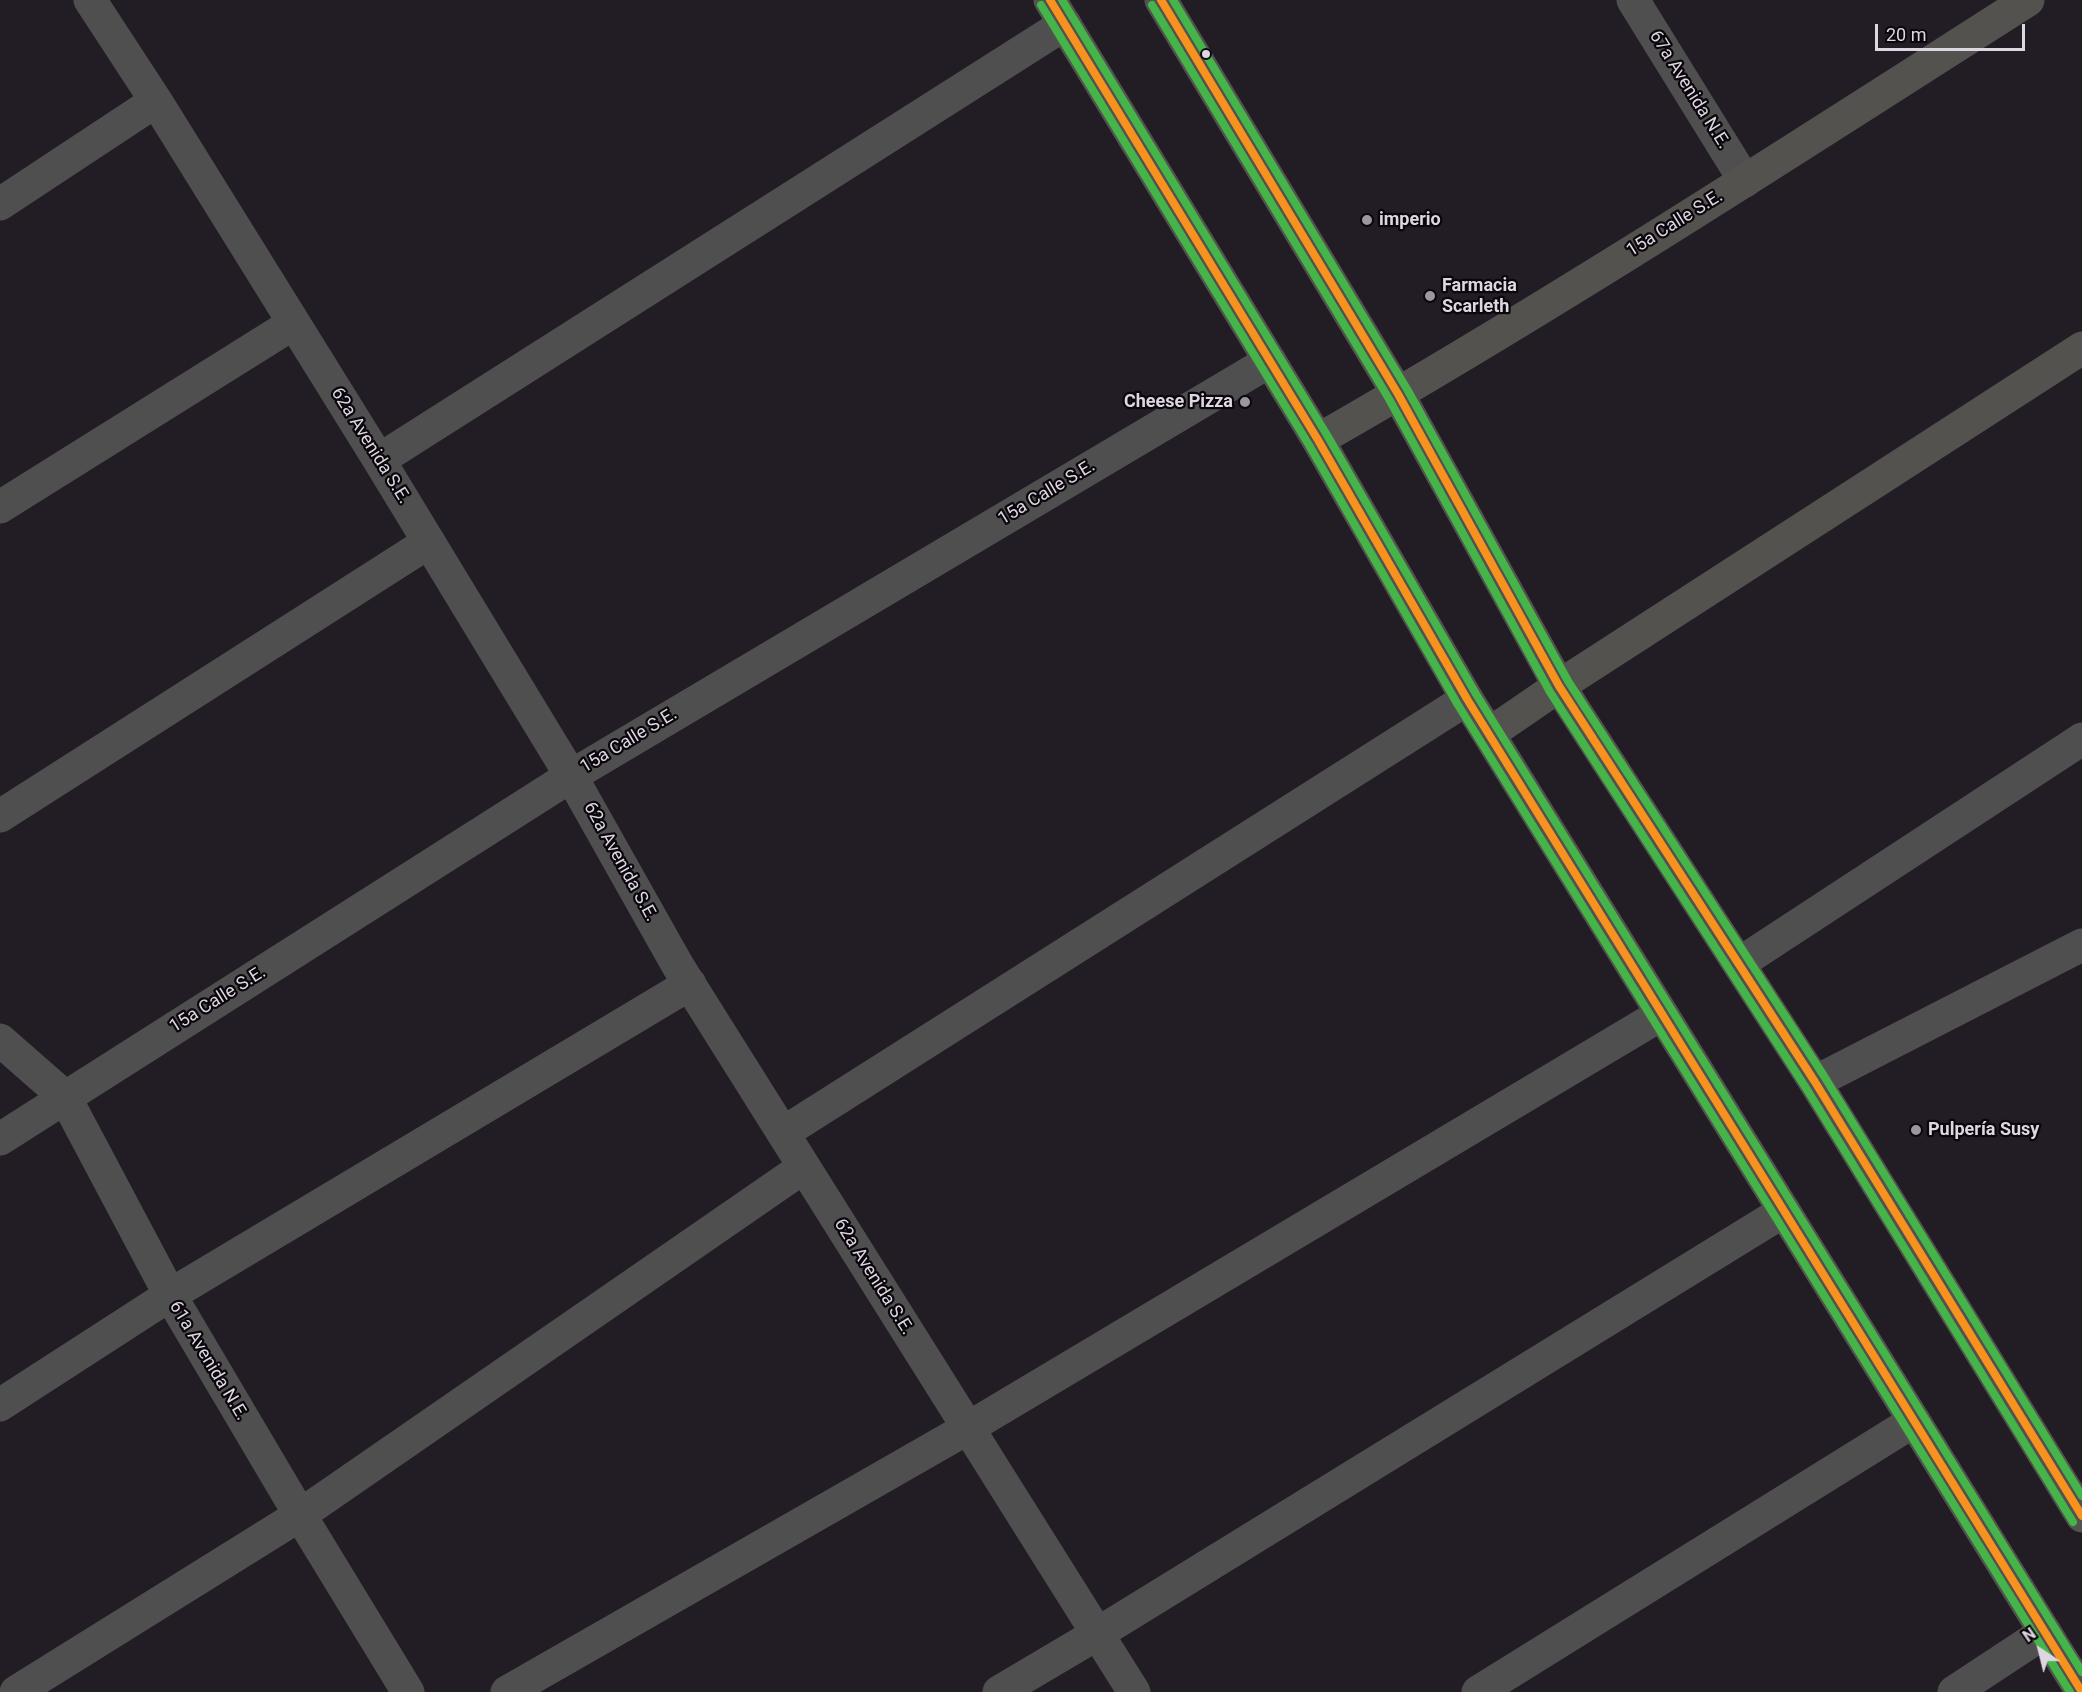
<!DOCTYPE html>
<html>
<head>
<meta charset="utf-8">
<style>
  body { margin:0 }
  #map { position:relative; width:2082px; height:1692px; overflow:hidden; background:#221c24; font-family:Roboto,sans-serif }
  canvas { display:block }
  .north { position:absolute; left:2010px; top:1620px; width:60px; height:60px; -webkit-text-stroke:4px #0a060c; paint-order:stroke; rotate:325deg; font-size:16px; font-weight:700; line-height:24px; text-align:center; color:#ded7e2 }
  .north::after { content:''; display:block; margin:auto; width:21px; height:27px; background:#ded7e2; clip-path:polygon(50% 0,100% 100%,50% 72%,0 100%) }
  .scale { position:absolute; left:1875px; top:24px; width:150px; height:27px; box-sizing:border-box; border:3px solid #ded7e2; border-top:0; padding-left:8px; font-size:18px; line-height:21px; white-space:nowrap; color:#ded7e2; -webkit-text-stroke:4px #0a060c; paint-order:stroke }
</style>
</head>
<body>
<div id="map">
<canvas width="2082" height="1692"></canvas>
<div class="north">N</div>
<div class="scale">20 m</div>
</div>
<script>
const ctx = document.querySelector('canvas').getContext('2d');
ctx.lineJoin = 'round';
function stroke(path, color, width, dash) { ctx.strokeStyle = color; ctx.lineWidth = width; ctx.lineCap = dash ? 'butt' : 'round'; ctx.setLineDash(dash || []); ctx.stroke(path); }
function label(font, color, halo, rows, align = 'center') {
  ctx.font = font + ' Roboto,sans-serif'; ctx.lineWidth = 4.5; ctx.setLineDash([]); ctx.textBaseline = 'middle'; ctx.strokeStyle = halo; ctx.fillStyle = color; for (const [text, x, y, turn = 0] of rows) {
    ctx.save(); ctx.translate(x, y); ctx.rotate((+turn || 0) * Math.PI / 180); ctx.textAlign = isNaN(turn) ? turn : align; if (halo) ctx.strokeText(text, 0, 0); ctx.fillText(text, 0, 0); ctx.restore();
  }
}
stroke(new Path2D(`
  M 90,0 L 156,101 L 379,460 L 571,776 L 678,966 L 1134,1692
  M 1633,0 L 1745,181
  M 0,204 L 156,101
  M 379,460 L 1065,24
  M 0,507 L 294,323
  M 0,816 L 429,542
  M 1740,963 L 2082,739
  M 0,1040 L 65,1097 L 170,1295 L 300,1515 L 408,1692
  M 1815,1082 L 2082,945
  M 783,1133 L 1467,699
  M 0,1139 L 571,776 L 1270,361
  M 0,1405 L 170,1295 L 690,984
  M 16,1692 L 300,1515 L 804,1167
  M 507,1692 L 968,1428 L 1662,1014
  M 999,1692 L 1097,1634 L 1784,1211
  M 1478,1692 L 1914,1421
  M 1954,1692 L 2045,1632`), '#504f4f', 33);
stroke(new Path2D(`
  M 1050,0 L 1318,440 L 1467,699 L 2082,1692
  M 1161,0 L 1398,394 L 1559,686 L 1815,1082 L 2082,1516
  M 1318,440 C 1559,302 1793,150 2028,0
  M 1489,734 L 1559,686 L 2082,348`), '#53524f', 33);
stroke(new Path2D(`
  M 1050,0 L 1318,440 L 1467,699 L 2082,1692
  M 1161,0 L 1398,394 L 1559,686 L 1815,1082 L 2082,1516`), '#f7921f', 8);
stroke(new Path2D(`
  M 1041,5 L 1309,445 L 1458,705 L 2070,1692
  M 1152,5 L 1389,399 L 1550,692 L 1806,1088 L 2073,1522`), '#45b549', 8);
stroke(new Path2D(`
  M 1062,0 L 1327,435 L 1476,694 L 2082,1672
  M 1173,0 L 1407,389 L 1568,681 L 1824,1076 L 2082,1496`), '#45b549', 8);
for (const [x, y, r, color] of [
  [1206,54,5,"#ded7e2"],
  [1367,220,6,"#9c96a0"],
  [1430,296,6,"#9c96a0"],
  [1245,402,6,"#9c96a0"],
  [1916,1130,6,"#9c96a0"]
]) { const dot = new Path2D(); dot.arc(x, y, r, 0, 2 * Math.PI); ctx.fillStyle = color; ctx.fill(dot); stroke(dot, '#0a060c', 2); }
label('18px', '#ded7e2', '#0a060c', [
  ["67a Avenida N.E.",1689,90,58],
  ["15a Calle S.E.",1675,224,-32],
  ["62a Avenida S.E.",370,446,58],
  ["15a Calle S.E.",1047,493,-31],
  ["15a Calle S.E.",629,741,-31],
  ["62a Avenida S.E.",620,862,61],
  ["15a Calle S.E.",218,1000,-32],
  ["62a Avenida S.E.",873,1277,58],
  ["61a Avenida N.E.",208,1361,59]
]);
label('bold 18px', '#ded7e2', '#0a060c', [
  ["imperio",1379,220],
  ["Farmacia",1442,286],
  ["Scarleth",1442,307],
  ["Cheese Pizza",1233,402,"right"],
  ["Pulpería Susy",1928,1130]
], 'left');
</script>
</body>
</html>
